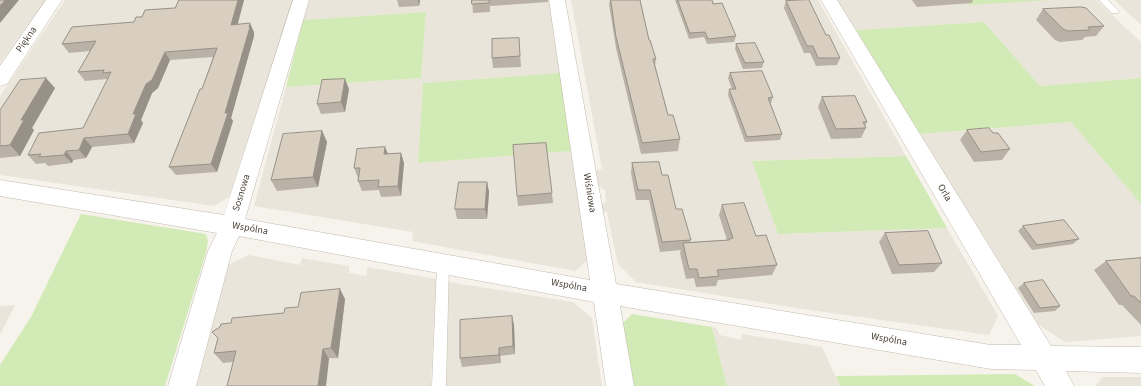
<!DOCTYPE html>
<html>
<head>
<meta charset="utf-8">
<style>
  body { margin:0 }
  canvas { display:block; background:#f6f3ec }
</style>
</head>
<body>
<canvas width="1141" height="386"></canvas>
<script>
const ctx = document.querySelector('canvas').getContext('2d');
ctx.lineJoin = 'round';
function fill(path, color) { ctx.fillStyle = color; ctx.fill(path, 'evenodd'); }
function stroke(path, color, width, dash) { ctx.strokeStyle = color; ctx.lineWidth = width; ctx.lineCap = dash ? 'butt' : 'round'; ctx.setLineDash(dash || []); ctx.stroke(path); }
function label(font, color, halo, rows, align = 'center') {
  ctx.font = font + ' "Source Sans 3",sans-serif'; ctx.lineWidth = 3; ctx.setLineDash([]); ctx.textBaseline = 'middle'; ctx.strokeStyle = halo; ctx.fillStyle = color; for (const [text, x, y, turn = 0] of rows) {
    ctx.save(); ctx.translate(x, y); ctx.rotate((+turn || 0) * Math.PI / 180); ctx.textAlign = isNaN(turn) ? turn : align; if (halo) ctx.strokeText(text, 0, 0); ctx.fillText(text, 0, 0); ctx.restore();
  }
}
fill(new Path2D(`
  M 0,0 L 45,0 L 0,63 Z
  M 65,0 L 293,0 L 234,194 L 214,206 L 0,175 L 0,96 Z
  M 308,0 L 549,0 L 560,73 L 423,83 L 418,163 L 571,151 L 588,260 L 575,271 L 412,241 L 413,232 L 254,206 L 286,87 L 421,78 L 426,12 L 303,20 Z
  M 571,0 L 818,0 L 906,156 L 752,161 L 778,234 L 947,228 L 998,316 L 989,335 L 803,309 L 636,282 L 618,264 L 607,212 L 600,212 L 599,206 L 606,202 L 605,190 L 596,185 L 595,170 L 602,169 Z
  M 837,0 L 1096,0 L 1141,42 L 1141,78 L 1040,86 L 984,22 L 856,30 Z
  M 1114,0 L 1141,0 L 1141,25 Z
  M 1071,122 L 1141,204 L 1141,336 L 1065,342 L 1037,324 L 919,134 Z
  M 249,255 L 300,265 L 302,258 L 349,266 L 349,273 L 366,276 L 368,267 L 436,279 L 431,386 L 193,386 L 228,265 Z
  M 449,282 L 573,302 L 592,318 L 602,386 L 446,386 Z
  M 15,305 L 0,335 L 0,306 Z
  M 712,327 L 716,328 L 720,335 L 741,340 L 742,334 L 822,347 L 840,386 L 727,386 Z
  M 1102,377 L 1141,377 L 1141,386 L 1096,386 Z`), '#eae5da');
fill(new Path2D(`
  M 965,0 L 1051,0 L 969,5 Z
  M 426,12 L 421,78 L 286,87 L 303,20 Z
  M 984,22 L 1040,86 L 1141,78 L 1141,204 L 1071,122 L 919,134 L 856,30 Z
  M 560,73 L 571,151 L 418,163 L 423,83 Z
  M 906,156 L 947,228 L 778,234 L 752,161 Z
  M 81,214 L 206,234 L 208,241 L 206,253 L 165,386 L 0,386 L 0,365 L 31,317 Z
  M 632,314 L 712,327 L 727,386 L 631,386 L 620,326 Z
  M 1015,374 L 1035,386 L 840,386 L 836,376 Z`), '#d2eab5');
const lane = new Path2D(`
  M 1099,0 L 1108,0 L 1119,11 L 1118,13 L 1112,13 Z
  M 443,259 L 447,260 L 449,264 L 446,386 L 432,386 L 437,264 L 439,260 Z`);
const street = new Path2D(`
  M 46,0 L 62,0 L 7,84 L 0,86 L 0,66 Z
  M 293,0 L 309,0 L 245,219 L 590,280 L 549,0 L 565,0 L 616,284 L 991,345 L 1021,345 L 821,0 L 837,0 L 1051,346 L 1141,347 L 1141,373 L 1066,371 L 1074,386 L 1045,386 L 1036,370 L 991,369 L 620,306 L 634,386 L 606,386 L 594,302 L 239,236 L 232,251 L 196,386 L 168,386 L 208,251 L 217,233 L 0,196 L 0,180 L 224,215 Z`);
stroke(lane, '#c2bbae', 1);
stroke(street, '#c2bbae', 1);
fill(lane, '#fff');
fill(street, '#fff');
fill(new Path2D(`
  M 179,0 L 244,0 L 238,24 L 254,32 L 254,36 L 231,118 L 233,121 L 217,172 L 176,175 L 169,167 L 202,89 L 213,57 L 170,60 L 158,88 L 152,93 L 141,120 L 143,123 L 134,143 L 92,147 L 86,158 L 73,160 L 72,163 L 48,166 L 45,163 L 36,164 L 28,155 L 83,128 L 108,79 L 107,79 L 85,81 L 78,72 L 90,51 L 69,53 L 62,44 L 134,22 L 142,17 L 175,8 Z
  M 397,0 L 420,0 L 419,6 L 399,7 Z
  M 472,0 L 548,0 L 548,2 L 490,6 L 490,12 L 473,13 Z
  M 610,0 L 640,0 L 649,40 L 656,59 L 655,66 L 668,115 L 680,139 L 678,151 L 641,154 L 616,48 L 609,4 Z
  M 675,0 L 712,0 L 713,4 L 736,36 L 734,42 L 707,44 L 704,37 L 689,39 Z
  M 912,0 L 973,0 L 972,3 L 917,7 Z
  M 786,1 L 826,35 L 840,58 L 837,65 L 816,66 L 810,53 L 804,53 L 784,8 Z
  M 1043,9 L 1104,26 L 1096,36 L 1085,37 L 1082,40 L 1060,42 L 1055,40 L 1036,20 Z
  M 519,38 L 521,67 L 493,68 L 492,58 Z
  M 736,44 L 764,62 L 762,68 L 743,69 L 735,49 Z
  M 730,73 L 773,97 L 771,103 L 770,103 L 782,134 L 780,140 L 745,142 L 728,95 L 729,89 L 732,89 L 728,78 Z
  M 55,88 L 32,128 L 34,130 L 20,156 L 0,158 L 0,110 Z
  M 349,89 L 345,112 L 321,114 L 317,104 Z
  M 822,97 L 867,122 L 865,126 L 866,128 L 861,138 L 831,139 L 818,107 Z
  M 967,130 L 993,133 L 1010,149 L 1002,160 L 974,162 L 960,140 Z
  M 322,131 L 327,142 L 318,187 L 277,191 L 271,180 Z
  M 385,147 L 388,154 L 404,163 L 401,196 L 381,197 L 379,190 L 362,191 L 358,181 L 358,178 L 354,168 Z
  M 632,163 L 662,175 L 676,209 L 691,240 L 690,242 L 727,240 L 719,215 L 722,205 L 756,236 L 777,265 L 772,275 L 718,280 L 716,286 L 696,287 L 694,278 L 686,279 L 680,253 L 681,250 L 660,252 L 649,200 L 636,200 L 631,173 Z
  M 487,182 L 489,192 L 487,219 L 457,219 L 455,209 Z
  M 552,193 L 553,203 L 518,206 L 517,196 Z
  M 1023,226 L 1079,239 L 1073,244 L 1032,250 L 1018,231 Z
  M 885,233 L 942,263 L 934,272 L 892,274 L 879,242 Z
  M 1141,258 L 1141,325 L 1122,305 L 1119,305 L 1094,270 L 1106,261 Z
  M 1024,283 L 1060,306 L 1055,311 L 1034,313 L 1018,288 Z
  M 345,299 L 338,358 L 233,362 L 223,363 L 214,353 L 218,338 L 212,332 L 231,323 L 284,313 L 298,307 Z
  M 512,316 L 514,325 L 515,354 L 500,356 L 501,363 L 462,367 L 460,358 Z`), '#bab2a6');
fill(new Path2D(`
  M 5,0 L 19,0 L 0,23 L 0,6 Z
  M 238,0 L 244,0 L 235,33 L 231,25 Z
  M 418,0 L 420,0 L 419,6 Z
  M 250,23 L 254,32 L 254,36 L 231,118 L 233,121 L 217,172 L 211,164 Z
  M 165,52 L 170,60 L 158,88 L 152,93 L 141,120 L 143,123 L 134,143 L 128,134 L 133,114 L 146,84 Z
  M 46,78 L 55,88 L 32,128 L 34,130 L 20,156 L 10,145 L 21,120 Z
  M 345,79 L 349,89 L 345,112 L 341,102 Z
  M 322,131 L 327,142 L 318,187 L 313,177 Z
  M 84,138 L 92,147 L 86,158 L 79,150 Z
  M 385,147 L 389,157 L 384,154 Z
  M 66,151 L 73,160 L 72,163 L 64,155 Z
  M 401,153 L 404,163 L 401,196 L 398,186 Z
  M 487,182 L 489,192 L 487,219 L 485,209 Z
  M 340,289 L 345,299 L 338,358 L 331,348 Z
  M 512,316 L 514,325 L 515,354 L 513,346 Z
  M 499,348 L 500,356 L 501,363 L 499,355 Z
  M 323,349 L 329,359 L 326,386 L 318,386 Z`), '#979187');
const building = new Path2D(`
  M 0,0 L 5,0 L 0,6 Z
  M 179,0 L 238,0 L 231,25 L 250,23 L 249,27 L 250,27 L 225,113 L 228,113 L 211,164 L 169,167 L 200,89 L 202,89 L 217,48 L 165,52 L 152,80 L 146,84 L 133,114 L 136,114 L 128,134 L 84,138 L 79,150 L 66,151 L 64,155 L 39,157 L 41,154 L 28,155 L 39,133 L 83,128 L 111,72 L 103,73 L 104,70 L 78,72 L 96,41 L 62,44 L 72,27 L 134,22 L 136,17 L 142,17 L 145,10 L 175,8 Z
  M 472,0 L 489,0 L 489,3 L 472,4 Z
  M 611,0 L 640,0 L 649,40 L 650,40 L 656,59 L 653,59 L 668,115 L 673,115 L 680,139 L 642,143 L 616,37 Z
  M 678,0 L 712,0 L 713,4 L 722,3 L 736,36 L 708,39 L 705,32 L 690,33 Z
  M 809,0 L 826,35 L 829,35 L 840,58 L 818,58 L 813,46 L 807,46 L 786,1 Z
  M 1081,7 L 1086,8 L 1104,26 L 1088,27 L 1090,30 L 1068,31 L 1063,29 L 1043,9 Z
  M 519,38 L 520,56 L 492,58 L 492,39 Z
  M 755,43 L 764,62 L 745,63 L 736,44 Z
  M 762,71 L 773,97 L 768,98 L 782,134 L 747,137 L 729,89 L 736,89 L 730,73 Z
  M 46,78 L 21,120 L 24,120 L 10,145 L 0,146 L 0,110 L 20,80 Z
  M 345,79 L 341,102 L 317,104 L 322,80 Z
  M 855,96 L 867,122 L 863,122 L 866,128 L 836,129 L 822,97 Z
  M 989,128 L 993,133 L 998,133 L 1010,149 L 981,152 L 967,130 Z
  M 322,131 L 313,177 L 271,180 L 283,134 Z
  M 546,143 L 552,193 L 517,196 L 513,145 Z
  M 385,147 L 384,154 L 401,153 L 398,186 L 378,187 L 379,180 L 358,181 L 360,168 L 354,168 L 357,149 Z
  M 659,162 L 662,175 L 668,175 L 676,209 L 682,209 L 691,240 L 662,242 L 650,190 L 638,190 L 632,163 Z
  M 459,182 L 487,182 L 485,209 L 455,209 Z
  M 744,203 L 756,236 L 766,235 L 777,265 L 717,270 L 719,276 L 699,278 L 697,269 L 689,269 L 683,243 L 729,240 L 729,239 L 733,238 L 722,205 Z
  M 1064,220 L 1079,239 L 1037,245 L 1023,226 Z
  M 928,231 L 942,263 L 899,265 L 885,233 Z
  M 1141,258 L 1141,303 L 1134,296 L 1131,296 L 1106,261 Z
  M 1043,280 L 1060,306 L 1040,308 L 1024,283 Z
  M 340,289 L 331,348 L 323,349 L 318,386 L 227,386 L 236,351 L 214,353 L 218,338 L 212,332 L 220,327 L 221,324 L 231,323 L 232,318 L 284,313 L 285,308 L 298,307 L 301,293 Z
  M 512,316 L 513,346 L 499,348 L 499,355 L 460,358 L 460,320 Z`);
fill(building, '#d8cfc1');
stroke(building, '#979187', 1);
label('10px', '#4b4439', '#fff', [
  ["Piękna",27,40,-56],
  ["Sosnowa",242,193,-73],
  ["Wiśniowa",589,193,81],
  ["Orla",944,193,59],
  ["Wspólna",250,229,10],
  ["Wspólna",569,286,10],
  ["Wspólna",889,340,10]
]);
</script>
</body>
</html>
